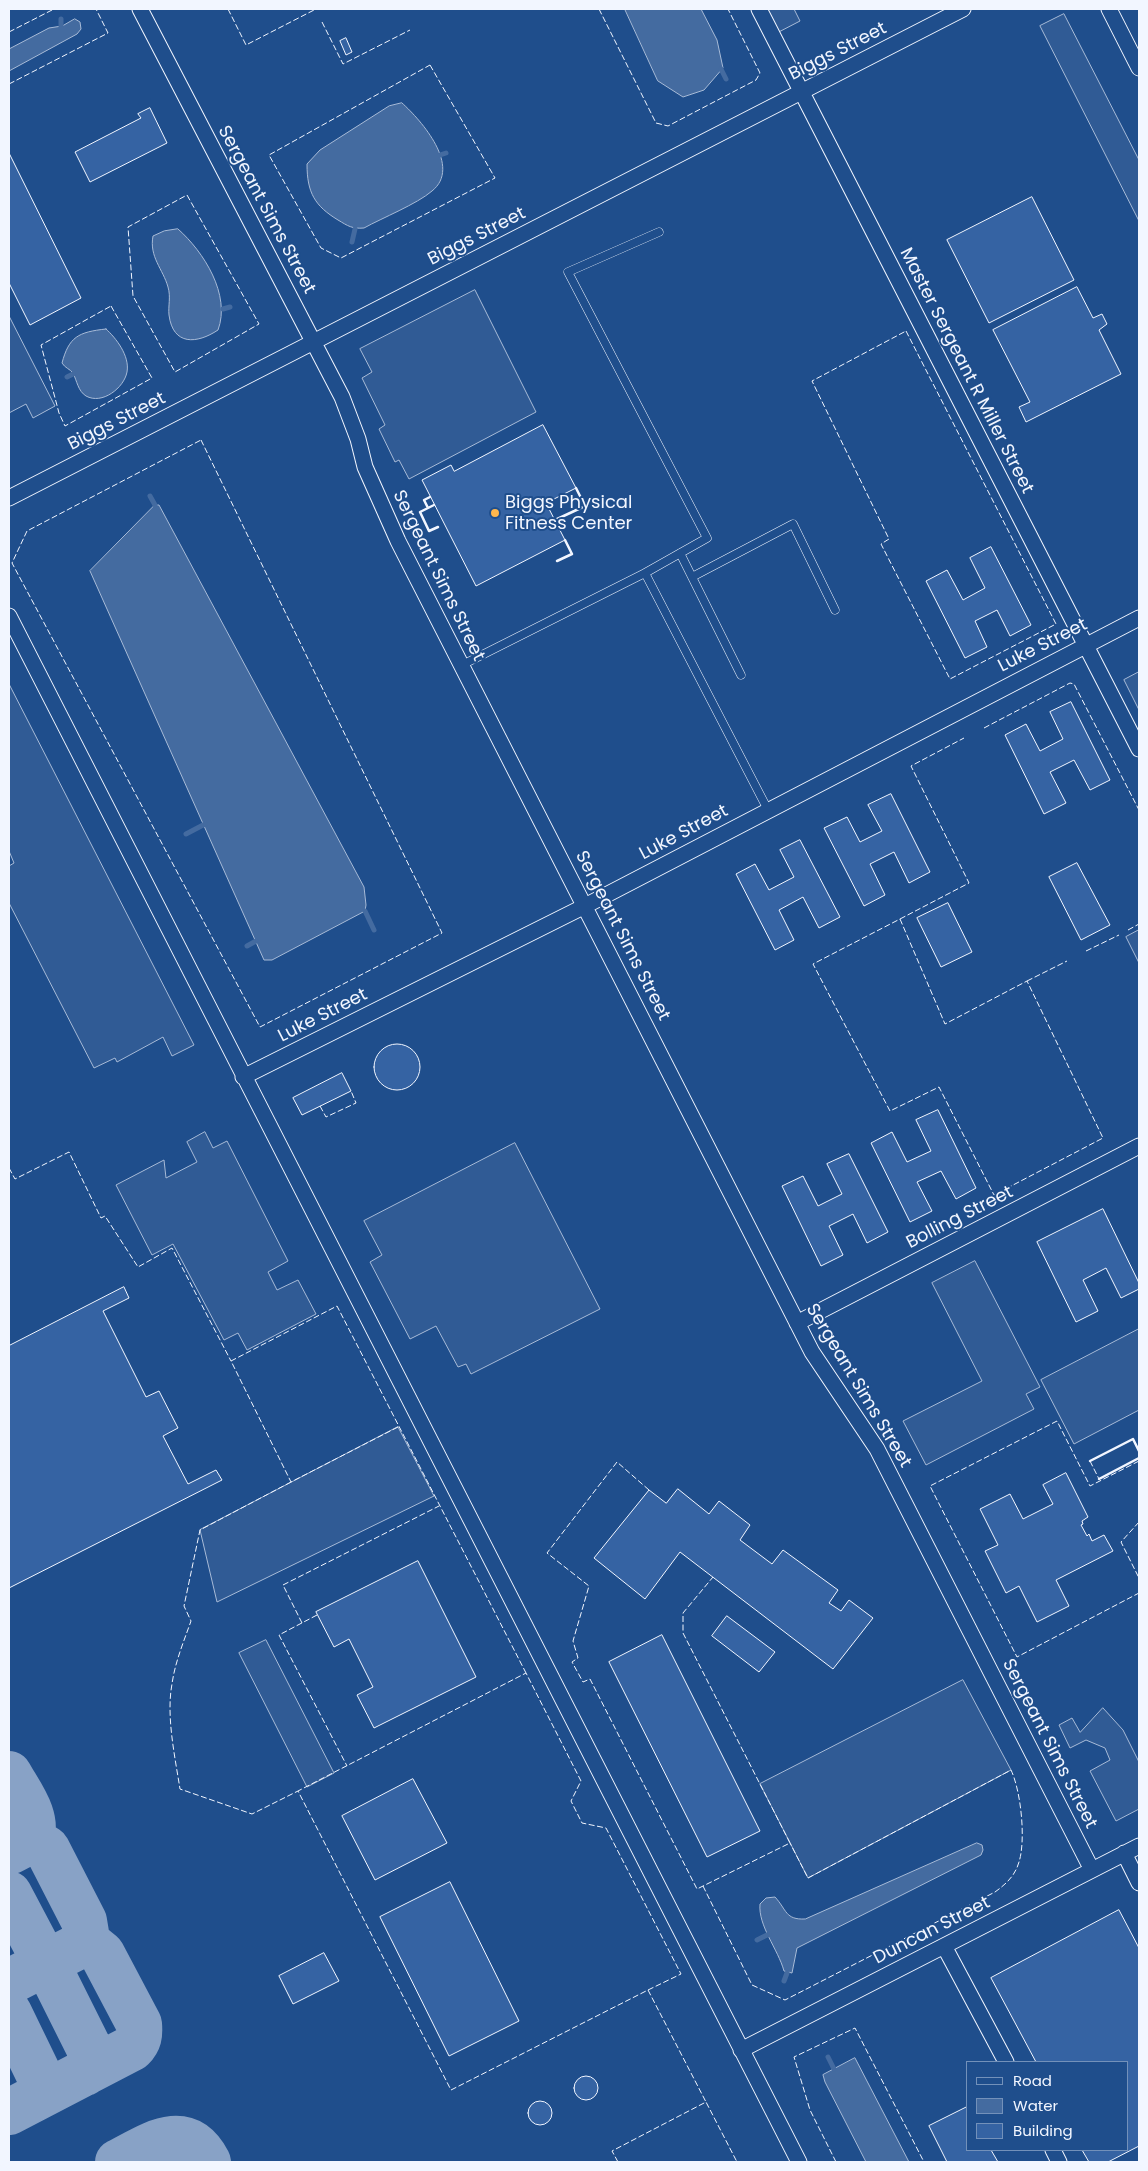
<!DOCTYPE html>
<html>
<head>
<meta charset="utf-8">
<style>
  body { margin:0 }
  #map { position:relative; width:1148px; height:2171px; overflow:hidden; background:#1f4e8c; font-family:Poppins,sans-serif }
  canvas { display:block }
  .frame { position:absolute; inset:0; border:10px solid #f2f6ff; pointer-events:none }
  .legend { position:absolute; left:966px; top:2061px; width:162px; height:90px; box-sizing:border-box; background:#1f4e8c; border:1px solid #7391ba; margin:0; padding:6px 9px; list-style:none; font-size:15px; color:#f2f6ff }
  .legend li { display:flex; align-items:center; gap:10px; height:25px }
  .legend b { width:25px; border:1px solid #7391ba }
</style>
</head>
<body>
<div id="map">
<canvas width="1148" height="2171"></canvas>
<div class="frame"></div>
<ul class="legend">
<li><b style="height:6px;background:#1f4e8c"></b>Road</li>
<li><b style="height:14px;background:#446ba0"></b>Water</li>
<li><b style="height:14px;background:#3563a3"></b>Building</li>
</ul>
</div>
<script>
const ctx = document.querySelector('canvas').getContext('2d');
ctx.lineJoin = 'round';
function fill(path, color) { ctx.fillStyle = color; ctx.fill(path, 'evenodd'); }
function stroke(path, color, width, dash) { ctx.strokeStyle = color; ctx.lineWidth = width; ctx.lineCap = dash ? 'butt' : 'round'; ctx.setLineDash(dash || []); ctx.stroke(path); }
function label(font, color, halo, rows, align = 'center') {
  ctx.font = font + ' Poppins,sans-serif'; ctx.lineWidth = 4; ctx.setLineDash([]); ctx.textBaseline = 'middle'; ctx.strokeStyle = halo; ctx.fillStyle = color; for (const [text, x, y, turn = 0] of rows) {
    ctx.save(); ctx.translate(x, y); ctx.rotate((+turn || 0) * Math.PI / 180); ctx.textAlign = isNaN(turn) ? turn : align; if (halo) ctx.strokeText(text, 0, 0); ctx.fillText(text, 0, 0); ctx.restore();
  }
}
const built = new Path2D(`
  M 759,9 L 794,9 L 800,21 L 773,35 Z
  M 1064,14 L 1139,160 L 1139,221 L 1040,26 Z
  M 475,290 L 536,412 L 409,479 L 399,460 L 395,462 L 379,429 L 385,425 L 362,378 L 372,372 L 360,349 Z
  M 9,316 L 55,406 L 33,418 L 26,404 L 9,413 Z
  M 1139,672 L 1139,710 L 1124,680 Z
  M 9,684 L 194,1045 L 172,1056 L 163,1037 L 117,1062 L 115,1058 L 94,1068 L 9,903 L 9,866 L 14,863 L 9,851 Z
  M 1139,930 L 1139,963 L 1126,937 Z
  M 205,1132 L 213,1148 L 227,1141 L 288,1261 L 268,1272 L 277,1290 L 298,1280 L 316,1314 L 247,1350 L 238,1333 L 224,1340 L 173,1244 L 152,1255 L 116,1185 L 164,1160 L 166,1178 L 197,1162 L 187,1142 Z
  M 515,1143 L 600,1309 L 471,1374 L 466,1364 L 458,1367 L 436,1326 L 410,1339 L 370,1262 L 382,1255 L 364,1221 Z
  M 975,1261 L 1040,1387 L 1026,1394 L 1034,1409 L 926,1465 L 903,1421 L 982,1381 L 932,1283 Z
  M 1139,1329 L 1139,1410 L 1074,1444 L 1041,1380 Z
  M 398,1427 L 434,1496 L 217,1602 L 200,1530 Z
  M 266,1640 L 334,1773 L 307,1787 L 239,1653 Z
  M 963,1680 L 1011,1770 L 808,1878 L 760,1784 Z
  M 1103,1708 L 1123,1730 L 1139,1762 L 1139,1809 L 1116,1821 L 1090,1771 L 1110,1760 L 1105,1748 L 1086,1740 L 1070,1748 L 1059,1725 L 1072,1718 L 1080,1732 Z`);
fill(built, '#305b95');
stroke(built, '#a8bbd7', 1);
const water = new Path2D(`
  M 625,9 L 701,9 L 717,40 L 723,68 L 704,90 L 683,97 L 658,81 Z
  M 75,19 L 80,22 L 81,29 L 77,34 L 9,71 L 9,49 L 49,28 L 62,26 Z
  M 402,103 C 422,121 462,167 432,191 C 417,204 382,218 364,228 C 352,229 348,226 338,220 C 315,206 307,193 307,164 L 320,150 L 389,106 Z
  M 178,229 C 204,252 231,295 218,330 C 197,344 173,346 169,315 C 168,306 171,297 168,287 C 163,269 149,257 153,236 L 164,231 Z
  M 106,329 C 116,338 130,356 127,372 C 124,388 102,405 86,396 C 78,391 77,381 73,373 C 70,369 65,368 62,363 C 69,337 78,332 106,329 Z
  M 155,505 L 159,505 L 364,887 L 366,905 L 365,911 L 272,960 L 264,960 L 90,571 Z
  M 977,1843 L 982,1845 L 983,1850 L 981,1855 L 797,1948 L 792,1973 L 784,1971 C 778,1949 758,1926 760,1904 L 766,1898 L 775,1897 C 787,1910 785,1920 805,1919 Z
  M 855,2058 L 909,2162 L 866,2162 L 825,2082 L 823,2075 Z`);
fill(water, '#446ba0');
stroke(water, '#a8bbd7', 1);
stroke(new Path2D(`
  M 61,19 L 61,27
  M 721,69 L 726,79
  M 440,155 L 446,153
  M 352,242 L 355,229
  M 223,309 L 230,307
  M 67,377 L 73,374
  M 150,496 L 155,505
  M 186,834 L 205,824
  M 365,911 L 374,930
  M 247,946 L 256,941
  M 757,1940 L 769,1934
  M 784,1981 L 787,1973
  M 828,2057 L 834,2069`), '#446ba0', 5);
stroke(new Path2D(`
  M 9,1774 C 18,1791 42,1820 29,1840 C 25,1845 15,1849 9,1852
  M 28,1842 L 39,1844 L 47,1849 L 84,1921 L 86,1933 L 79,1946
  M 9,1894 L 37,1947 L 38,1959 L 32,1970 L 46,1972 L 55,1980 L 90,2050 L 90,2061 L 85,2073
  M 9,1982 L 79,1946 L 91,1945 L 102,1954 L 139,2024 C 140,2035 139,2041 132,2048 L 9,2112
  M 9,2013 L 42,2081 L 36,2098
  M 118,2162 C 150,2146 185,2119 208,2162`), '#88a2c6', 46);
const building = new Path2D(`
  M 346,38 L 352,52 L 346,55 L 340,41 Z
  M 150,108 L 167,143 L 90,182 L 75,152 L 141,118 L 138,114 Z
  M 9,153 L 81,298 L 30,325 L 9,283 Z
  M 1032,197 L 1074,280 L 989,323 L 947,240 Z
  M 1077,287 L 1093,318 L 1102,314 L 1107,324 L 1099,330 L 1121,374 L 1026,422 L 1019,407 L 1030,402 L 993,330 Z
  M 543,425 L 576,488 L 546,503 L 565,540 L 476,586 L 422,480 L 451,465 L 454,471 Z
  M 991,547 L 1031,625 L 1010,636 L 997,610 L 975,621 L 987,647 L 965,658 L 926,581 L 947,570 L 963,600 L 985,588 L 970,558 Z
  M 1071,702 L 1110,780 L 1090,790 L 1074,760 L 1050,772 L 1066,803 L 1044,814 L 1005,735 L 1026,724 L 1040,751 L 1063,739 L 1050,712 Z
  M 891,794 L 930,872 L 909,883 L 894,852 L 870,864 L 885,895 L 864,906 L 824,828 L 847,817 L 860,842 L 882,831 L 868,805 Z
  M 800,840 L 840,917 L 819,928 L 803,897 L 779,910 L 794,940 L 775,950 L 736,874 L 755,864 L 769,890 L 794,877 L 780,850 Z
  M 1077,863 L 1110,925 L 1081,940 L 1049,877 Z
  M 948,903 L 972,952 L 941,967 L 917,918 Z
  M374 1067a23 23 0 1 1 46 0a23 23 0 1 1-46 0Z
  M 342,1073 L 351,1091 L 302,1115 L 293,1098 Z
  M 938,1110 L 976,1188 L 956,1199 L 941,1171 L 917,1182 L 932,1211 L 910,1222 L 871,1143 L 892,1132 L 907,1162 L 931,1151 L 916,1120 Z
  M 849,1154 L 888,1232 L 867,1243 L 853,1214 L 829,1226 L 843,1255 L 821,1266 L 782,1186 L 803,1176 L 818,1206 L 842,1194 L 827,1164 Z
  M 1103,1209 L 1139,1283 L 1139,1289 L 1121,1298 L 1106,1268 L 1083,1280 L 1098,1311 L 1076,1322 L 1037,1242 Z
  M 124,1287 L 129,1298 L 103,1311 L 146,1397 L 159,1391 L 178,1428 L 163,1436 L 188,1484 L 216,1470 L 222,1480 L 9,1588 L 9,1346 Z
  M 1066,1473 L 1088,1517 L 1082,1521 L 1083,1524 L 1081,1525 L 1087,1536 L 1089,1534 L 1092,1541 L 1104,1535 L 1113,1551 L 1056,1580 L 1069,1606 L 1037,1622 L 1019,1586 L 1006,1593 L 985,1551 L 998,1545 L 980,1509 L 1010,1494 L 1023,1519 L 1053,1504 L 1043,1485 Z
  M 678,1489 L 709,1514 L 719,1501 L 750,1525 L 740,1540 L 772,1564 L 783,1550 L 838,1590 L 829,1603 L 841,1611 L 849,1600 L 873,1618 L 833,1669 L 680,1552 L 645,1599 L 594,1558 L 649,1490 L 666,1503 Z
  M 418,1561 L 476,1677 L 374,1728 L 357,1695 L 373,1687 L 349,1639 L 334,1647 L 316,1612 Z
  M 727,1616 L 775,1652 L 759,1672 L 712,1636 Z
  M 662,1635 L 760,1831 L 707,1857 L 609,1662 Z
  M 413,1779 L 447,1843 L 375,1880 L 342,1816 Z
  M 450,1882 L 519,2021 L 449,2056 L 380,1917 Z
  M 1119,1910 L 1139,1948 L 1139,2146 L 1108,2162 L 1089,2162 L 1082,2150 L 1127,2150 L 1127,2062 L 1036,2062 L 991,1978 Z
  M 324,1953 L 339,1981 L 293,2004 L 279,1976 Z
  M574 2088a12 12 0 1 1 24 0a12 12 0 1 1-24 0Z
  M528 2113a12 12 0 1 1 24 0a12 12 0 1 1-24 0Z
  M 967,2107 L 967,2150 L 991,2150 L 998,2162 L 947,2162 L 929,2126 Z`);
fill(building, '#3563a3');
stroke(building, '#f2f6ff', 1);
const lane = new Path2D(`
  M 659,232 L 568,272 L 707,538 L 645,573 L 768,810
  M 680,553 L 741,675
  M 692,577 L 793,524 L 835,610
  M 462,665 L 645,573`);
const street = new Path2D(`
  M 140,9 L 342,397 L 358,439 L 365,467 L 398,541 L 812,1352 L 877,1449 L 1092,1870
  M 759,9 L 1139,749
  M 1109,9 L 1139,68
  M 9,498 L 963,9
  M 9,616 L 799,2162
  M 243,1077 L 585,906 L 1139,618
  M 797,1323 L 1139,1146
  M 1124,1853 L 1139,1883
  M 944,1946 L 1006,2062
  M 741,2050 L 1139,1846
  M 1053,2150 L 1059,2162`);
stroke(lane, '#f2f6ff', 9);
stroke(street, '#f2f6ff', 17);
stroke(lane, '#1f4e8c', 8);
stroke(street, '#1f4e8c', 15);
stroke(new Path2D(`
  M 228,9 L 246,45 L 316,9
  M 599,9 L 656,123 L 668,126 L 756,80 L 760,73 L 728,9
  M 322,22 L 343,64 L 410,30
  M 9,32 L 54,9
  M 430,65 L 495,178 L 341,258 L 321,248 L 269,155 Z
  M 9,84 L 108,33 L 96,9
  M 187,195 L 259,324 L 175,372 L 133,296 L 128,227 Z
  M 111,306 L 152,378 L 65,426 L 59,413 L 41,345 Z
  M 906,331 L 1056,624 L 950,679 L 881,544 L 889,539 L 812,381 Z
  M 201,440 L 442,933 L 260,1027 L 12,563 L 27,531 Z
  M 984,728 L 1070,683 L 1074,684 L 1139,810
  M 900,919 L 945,1024 L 1027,981 L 1103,1138 L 994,1195 L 939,1087 L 890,1111 L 813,964 Z
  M 900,919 L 969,883 L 911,766 L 964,738
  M 1128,930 L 1139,924
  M 1086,951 L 1119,935
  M 1027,981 L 1067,961
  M 320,1106 L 326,1117 L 356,1103 L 351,1091
  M 9,1168 L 15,1179 L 69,1152 L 101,1218 L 105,1216 L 138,1267 L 172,1248 L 231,1361
  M 398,1427 L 291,1482 L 231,1361 L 337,1306 L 526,1673
  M 1090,1461 L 1099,1479
  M 1139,1461 L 1090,1486 L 1057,1421 L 930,1486 L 1017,1657 L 1139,1593
  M 291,1482 L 200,1530 L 184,1606 L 191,1621 C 184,1641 175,1662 172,1684 C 166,1716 175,1757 180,1789 L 252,1814 L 298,1791
  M 649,1490 L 617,1462 L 547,1553 L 589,1586 L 573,1641 L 578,1658 L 572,1662 L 583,1682 L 590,1679 L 697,1889 L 790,1843 L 683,1633 L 683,1613 L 713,1577
  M 1139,1522 L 1121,1542 L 1139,1578
  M 317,1615 L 279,1635 L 347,1766
  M 302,1623 L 283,1585 L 439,1506
  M 703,1886 L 752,1985 L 785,2000 L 995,1892 C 1006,1884 1015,1876 1019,1862 C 1026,1840 1021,1791 1011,1770 L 808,1878 L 790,1843
  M 648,1990 L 681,1974 L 606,1828 L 582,1823 L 571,1801 L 581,1781 L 526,1673 L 298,1791 L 451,2090 L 648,1990 L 706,2102
  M 618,2162 L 612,2151 L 706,2102 L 737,2162
  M 836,2162 L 810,2110 L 794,2057 L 855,2028 L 924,2162`), '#f2f6ff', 1, [6, 2.5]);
stroke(new Path2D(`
  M 434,505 L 420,512 L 429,531 L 438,527
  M 428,508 L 424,500 L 430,497
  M 555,520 L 585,506 L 576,488
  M 557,561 L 572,554 L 565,540
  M 1090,1461 L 1133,1439 L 1139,1451
  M 1099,1479 L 1139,1458`), '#f2f6ff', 2.5);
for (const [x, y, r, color] of [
  [495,513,5,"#ffb74d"]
]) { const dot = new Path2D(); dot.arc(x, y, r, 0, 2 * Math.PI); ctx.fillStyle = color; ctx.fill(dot); stroke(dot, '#1f4e8c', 2); }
label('18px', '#f2f6ff', '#1f4e8c', [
  ["Biggs Street",838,52,-27],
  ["Sergeant Sims Street",266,210,62],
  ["Biggs Street",477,237,-27],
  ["Master Sergeant R Miller Street",966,371,63],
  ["Biggs Street",117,422,-27],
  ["Sergeant Sims Street",438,576,64],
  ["Luke Street",1043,646,-27],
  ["Luke Street",684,833,-28],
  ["Sergeant Sims Street",622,936,63],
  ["Luke Street",323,1016,-27],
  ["Bolling Street",960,1218,-27],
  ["Sergeant Sims Street",858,1386,59],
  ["Sergeant Sims Street",1049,1744,63],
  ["Duncan Street",932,1931,-27]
]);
label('18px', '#f2f6ff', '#1f4e8c', [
  ["Biggs Physical",505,503],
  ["Fitness Center",505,524]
], 'left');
</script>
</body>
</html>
